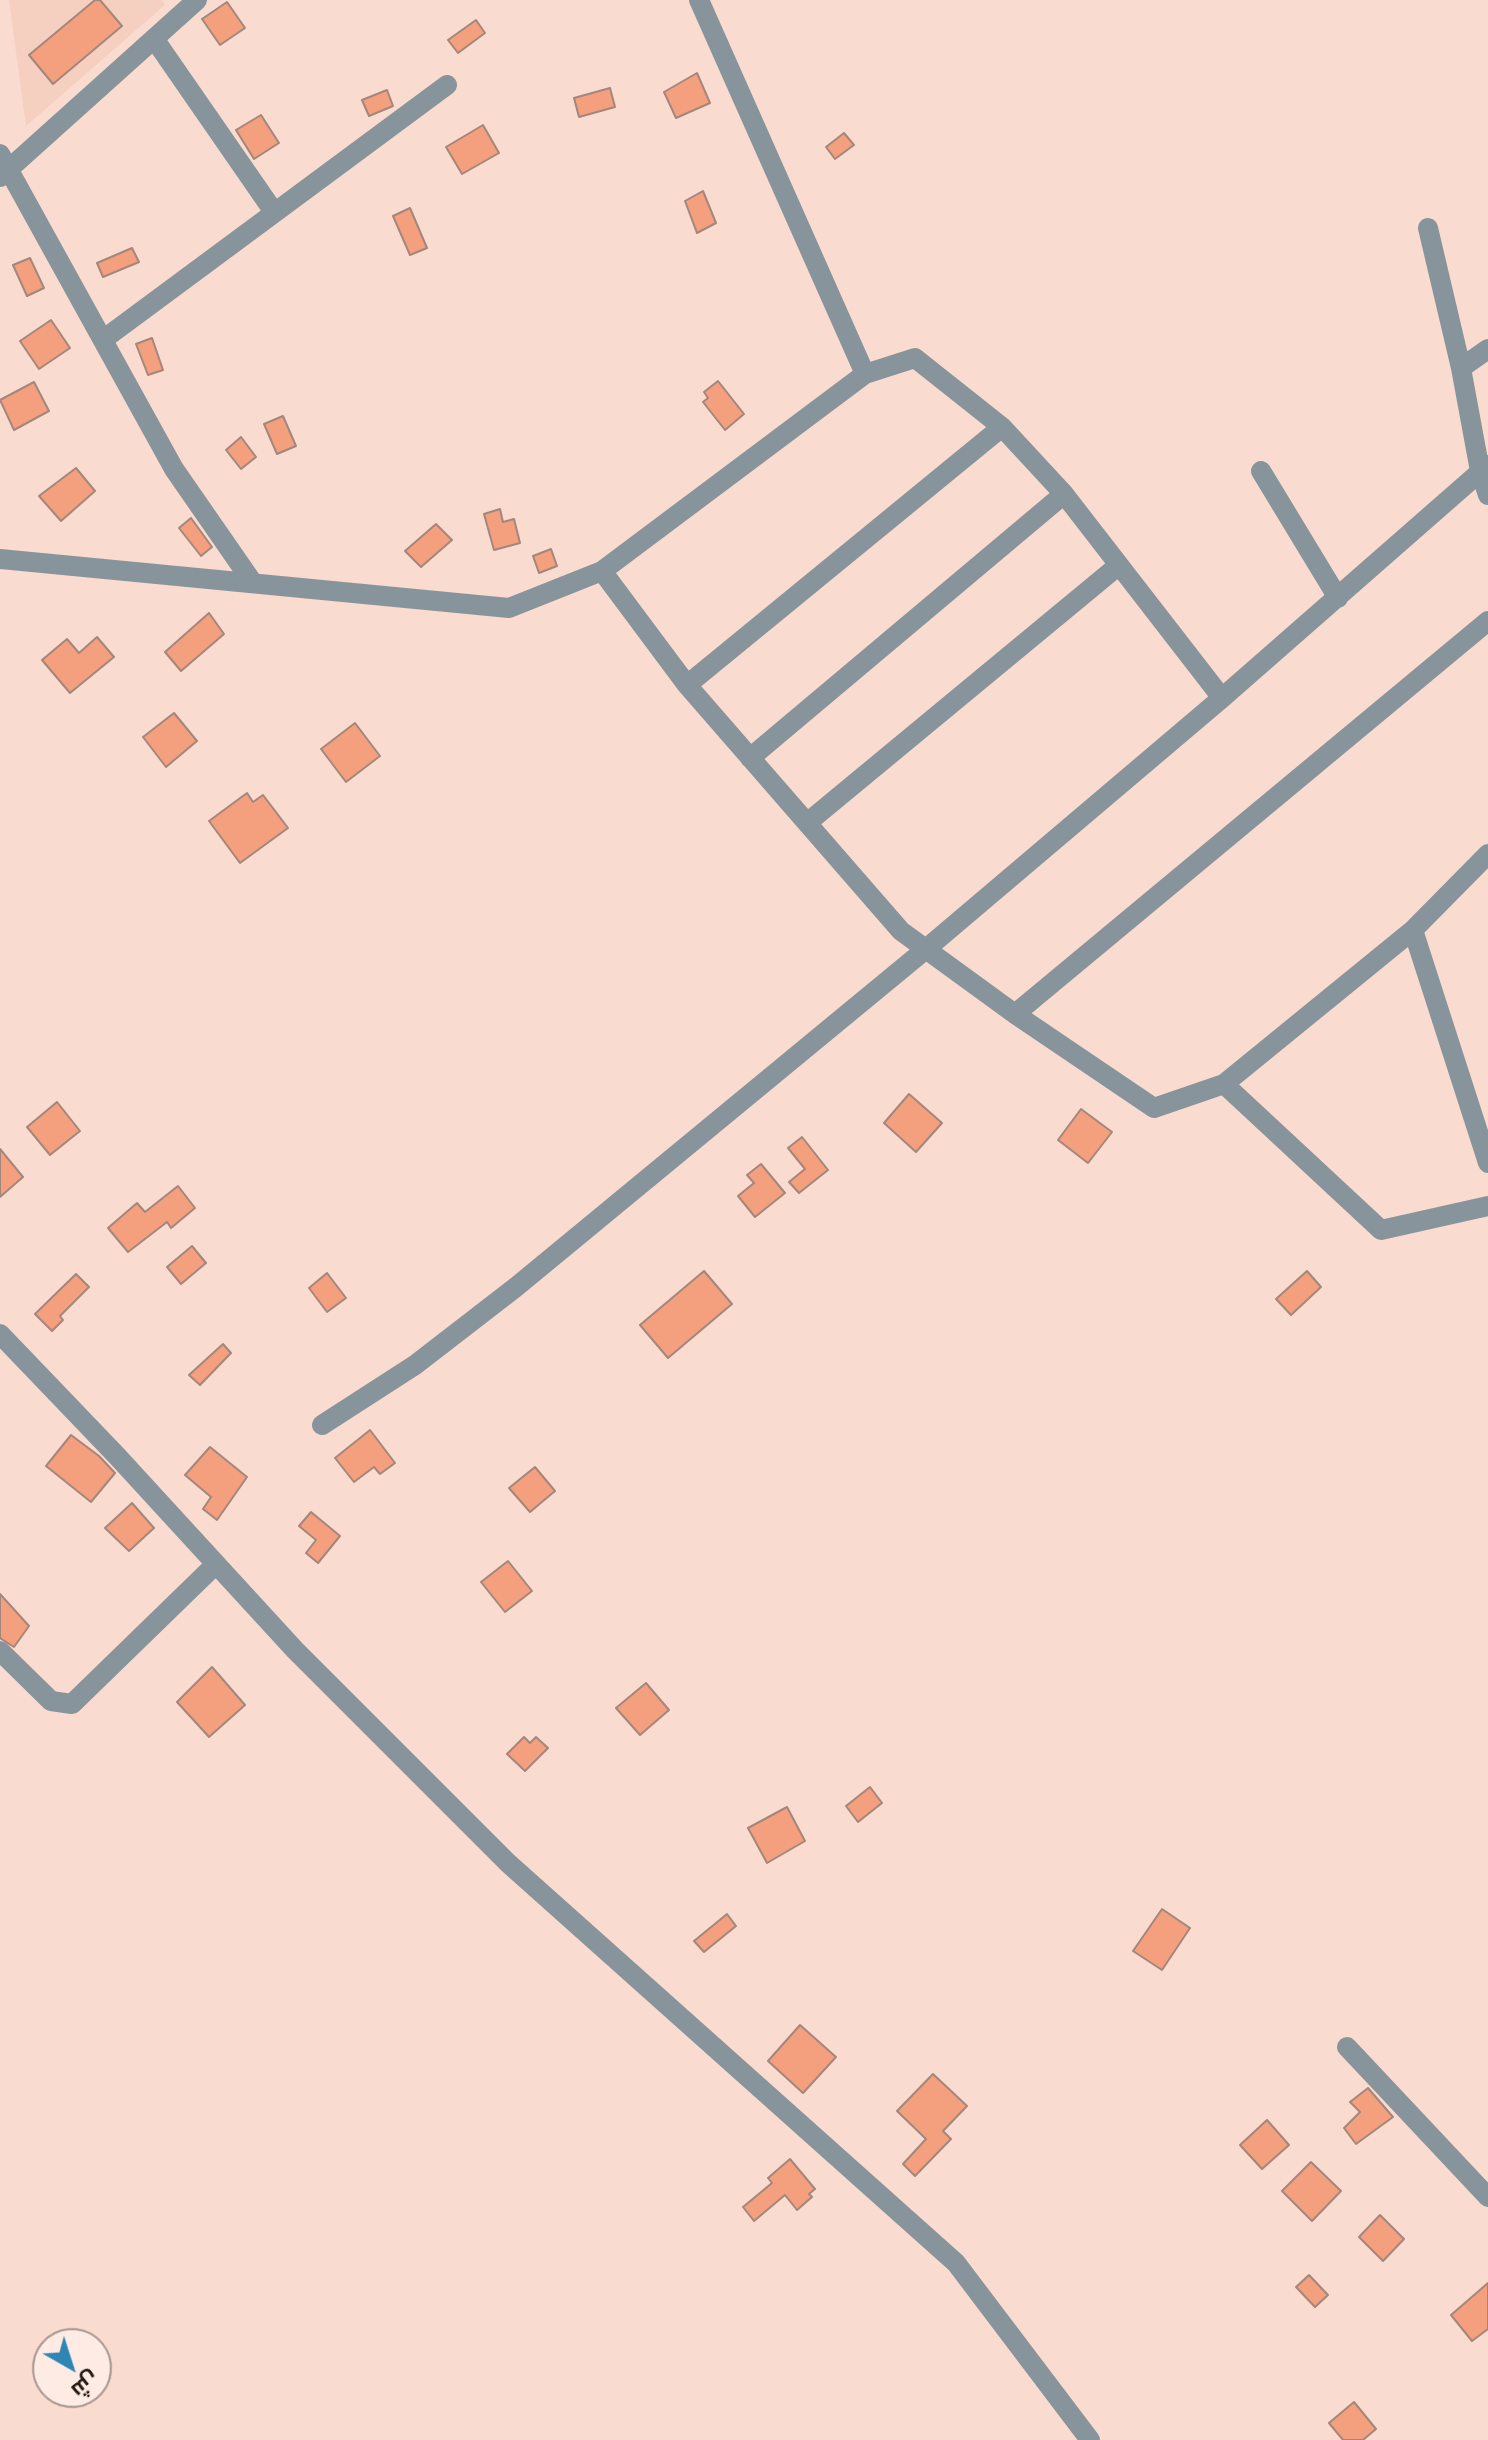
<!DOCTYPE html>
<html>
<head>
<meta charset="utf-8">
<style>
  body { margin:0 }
  #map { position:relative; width:1488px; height:2440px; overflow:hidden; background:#fadbcf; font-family:"Golos Text",Cairo,sans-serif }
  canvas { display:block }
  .north { position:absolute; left:32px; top:2328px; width:80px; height:80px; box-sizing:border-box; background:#feebe4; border:2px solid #a69791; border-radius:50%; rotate:141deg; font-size:22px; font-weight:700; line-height:32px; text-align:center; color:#231814 }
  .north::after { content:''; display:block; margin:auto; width:28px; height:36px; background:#2f85b4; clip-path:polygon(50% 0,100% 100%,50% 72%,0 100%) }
</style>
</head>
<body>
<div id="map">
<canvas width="1488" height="2440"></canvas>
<div class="north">ش</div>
</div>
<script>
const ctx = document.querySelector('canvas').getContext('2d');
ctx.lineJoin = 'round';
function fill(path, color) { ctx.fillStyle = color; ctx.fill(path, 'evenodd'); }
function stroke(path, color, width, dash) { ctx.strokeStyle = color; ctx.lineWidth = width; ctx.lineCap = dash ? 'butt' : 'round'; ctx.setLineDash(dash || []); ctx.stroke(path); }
fill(new Path2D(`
  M 9,0 L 162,0 L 165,5 L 26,126 Z`), '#f5cfc0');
const building = new Path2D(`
  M 95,0 L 100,0 L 122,26 L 53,84 L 29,55 Z
  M 227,2 L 245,28 L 220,45 L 202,19 Z
  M 476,20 L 485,33 L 458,53 L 448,40 Z
  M 697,73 L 710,103 L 676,118 L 664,92 Z
  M 610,88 L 615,107 L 579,117 L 574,98 Z
  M 387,90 L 393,106 L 369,116 L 362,100 Z
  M 261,115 L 279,143 L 254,159 L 236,130 Z
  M 483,125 L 499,153 L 462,174 L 446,147 Z
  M 844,133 L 854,145 L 835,159 L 826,147 Z
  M 703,191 L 716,223 L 697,233 L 685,201 Z
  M 410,208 L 427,248 L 410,255 L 393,216 Z
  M 132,248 L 139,262 L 103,277 L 97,263 Z
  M 30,258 L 44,288 L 27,296 L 13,265 Z
  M 51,320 L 70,348 L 39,369 L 20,341 Z
  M 152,338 L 163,370 L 148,375 L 136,344 Z
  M 718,381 L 744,414 L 725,430 L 703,402 L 708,398 L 704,392 Z
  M 34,382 L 49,411 L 14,430 L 0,400 Z
  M 283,416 L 296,446 L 277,454 L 264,424 Z
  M 241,437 L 256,457 L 241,469 L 226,450 Z
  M 76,468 L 95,491 L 61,521 L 39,496 Z
  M 500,509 L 503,522 L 514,519 L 520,543 L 494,550 L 484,514 Z
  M 191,518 L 212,547 L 201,556 L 179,528 Z
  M 436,524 L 452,540 L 421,567 L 405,551 Z
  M 551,549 L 557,566 L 539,573 L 533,556 Z
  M 209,613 L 224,634 L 181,671 L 165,652 Z
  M 97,637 L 114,657 L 70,693 L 42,660 L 67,639 L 79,653 Z
  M 174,713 L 197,741 L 166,767 L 143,737 Z
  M 355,723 L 380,756 L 346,782 L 321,749 Z
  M 247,793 L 253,802 L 263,795 L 288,828 L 240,863 L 209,821 Z
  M 909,1094 L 942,1123 L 916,1152 L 884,1123 Z
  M 57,1102 L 80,1131 L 50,1155 L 27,1127 Z
  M 1081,1109 L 1112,1132 L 1088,1163 L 1058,1140 Z
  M 802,1137 L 828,1170 L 799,1193 L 789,1182 L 805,1169 L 788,1148 Z
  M 0,1149 L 23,1177 L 0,1197 Z
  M 761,1164 L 785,1193 L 755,1217 L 738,1196 L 754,1183 L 747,1175 Z
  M 178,1186 L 195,1208 L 171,1228 L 167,1222 L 128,1252 L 108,1228 L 137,1203 L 145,1212 Z
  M 192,1246 L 206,1263 L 181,1284 L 167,1267 Z
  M 704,1271 L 732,1304 L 668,1358 L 640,1325 Z
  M 1307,1271 L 1321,1287 L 1291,1315 L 1276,1299 Z
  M 327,1273 L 346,1298 L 327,1312 L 309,1288 Z
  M 76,1274 L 89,1287 L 60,1316 L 63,1320 L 52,1331 L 35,1314 Z
  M 223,1344 L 231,1353 L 200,1385 L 189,1375 Z
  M 370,1430 L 395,1463 L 380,1474 L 374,1467 L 354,1482 L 335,1458 Z
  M 71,1435 L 99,1456 L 115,1473 L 91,1502 L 46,1466 Z
  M 210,1447 L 247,1477 L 217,1520 L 203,1509 L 211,1497 L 185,1475 Z
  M 535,1467 L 555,1491 L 530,1512 L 509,1488 Z
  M 132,1503 L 154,1528 L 129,1551 L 105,1528 Z
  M 311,1512 L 340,1536 L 318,1563 L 306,1553 L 316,1540 L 299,1526 Z
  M 508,1561 L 532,1591 L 505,1612 L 481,1582 Z
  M 0,1594 L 29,1626 L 14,1647 L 0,1638 Z
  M 212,1667 L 245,1705 L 209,1737 L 177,1702 Z
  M 646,1683 L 669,1710 L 640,1735 L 616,1708 Z
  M 524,1737 L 530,1743 L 536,1737 L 548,1748 L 525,1771 L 507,1754 Z
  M 870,1787 L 882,1803 L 858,1822 L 846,1806 Z
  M 787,1807 L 805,1841 L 767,1863 L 748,1828 Z
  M 1162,1909 L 1190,1928 L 1162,1970 L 1133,1951 Z
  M 727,1914 L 736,1926 L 704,1952 L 694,1941 Z
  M 800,2025 L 836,2057 L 803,2093 L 768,2061 Z
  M 933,2074 L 967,2106 L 943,2131 L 951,2139 L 915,2176 L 903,2164 L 926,2139 L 897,2111 Z
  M 1368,2088 L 1393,2117 L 1356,2144 L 1344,2128 L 1360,2112 L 1350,2102 Z
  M 1267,2120 L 1289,2145 L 1262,2169 L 1240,2145 Z
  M 790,2159 L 815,2189 L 809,2194 L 812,2197 L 797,2210 L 785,2195 L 754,2221 L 743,2207 L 772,2183 L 768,2178 Z
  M 1311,2162 L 1341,2191 L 1312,2221 L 1282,2191 Z
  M 1380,2215 L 1404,2239 L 1383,2261 L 1359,2237 Z
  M 1309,2275 L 1328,2295 L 1315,2307 L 1296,2287 Z
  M 1488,2283 L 1488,2329 L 1472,2341 L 1451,2315 Z
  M 1354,2402 L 1376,2429 L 1363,2440 L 1343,2440 L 1329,2423 Z`);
fill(building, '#f49f7e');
stroke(building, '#a4877c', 2);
stroke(new Path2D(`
  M 699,0 L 865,374
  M 155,40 L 274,212
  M 0,154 L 174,469 L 253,583
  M 0,177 L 197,0
  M 1428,228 L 1461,368 L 1480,471 L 1488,495
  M 104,339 L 447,85
  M 1461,368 L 1488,349
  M 1261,471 L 1338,598
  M 0,559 L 509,608 L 602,571 L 865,374 L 915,358 L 1002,427 L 1064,494 L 1222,698
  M 602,571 L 687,685 L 901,931 L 1015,1014 L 1154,1108 L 1224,1084 L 1413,930 L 1488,854
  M 687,685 L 1002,427
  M 750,758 L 1064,494
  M 807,823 L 1119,565
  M 1413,930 L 1488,1163
  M 1015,1014 L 1488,621
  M 1224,1084 L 1381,1230 L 1488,1206
  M 0,1334 L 117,1456 L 295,1650 L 508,1863 L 956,2263 L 1090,2440
  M 322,1425 L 415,1365 L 516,1287 L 926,949 L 1222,698 L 1488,465
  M 0,1651 L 51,1701 L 72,1704 L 216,1564
  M 1347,2047 L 1488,2197`), '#88949b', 20);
</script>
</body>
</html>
